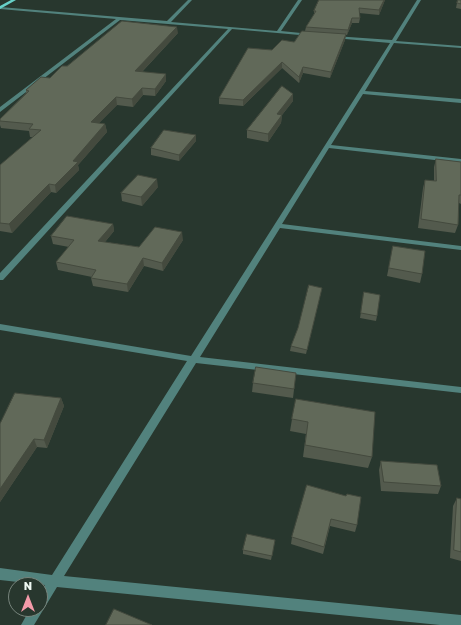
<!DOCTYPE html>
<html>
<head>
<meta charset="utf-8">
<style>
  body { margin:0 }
  #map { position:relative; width:461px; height:625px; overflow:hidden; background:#28372e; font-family:"Golos Text",sans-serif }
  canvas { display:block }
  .north { position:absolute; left:8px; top:577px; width:40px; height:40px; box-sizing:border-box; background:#28372e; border:1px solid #77847c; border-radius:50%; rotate:0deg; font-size:11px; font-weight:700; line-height:16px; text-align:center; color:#eef8f2 }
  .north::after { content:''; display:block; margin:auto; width:14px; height:18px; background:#f39aa9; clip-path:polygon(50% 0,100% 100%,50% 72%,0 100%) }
</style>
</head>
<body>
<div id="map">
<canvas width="461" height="625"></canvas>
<div class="north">N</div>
</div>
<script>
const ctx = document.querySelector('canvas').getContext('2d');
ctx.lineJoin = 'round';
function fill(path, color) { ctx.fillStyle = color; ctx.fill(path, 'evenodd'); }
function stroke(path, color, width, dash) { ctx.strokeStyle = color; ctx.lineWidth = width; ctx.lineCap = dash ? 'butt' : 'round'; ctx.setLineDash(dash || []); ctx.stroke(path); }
fill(new Path2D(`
  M 188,0 L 192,0 L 171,22 L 277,31 L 298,0 L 302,0 L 281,31 L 311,34 L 313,35 L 311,36 L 232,29 L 3,280 L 0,280 L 0,273 L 228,29 L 120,20 L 0,112 L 0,107 L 116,19 L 0,9 L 0,7 L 167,21 Z
  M 417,0 L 421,0 L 396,41 L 461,46 L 461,48 L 394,43 L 365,91 L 461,99 L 461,103 L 363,94 L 331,145 L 461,159 L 461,163 L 329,148 L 282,224 L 461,246 L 461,250 L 280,228 L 200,357 L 461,387 L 461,393 L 196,363 L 64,576 L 461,615 L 461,625 L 440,625 L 57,587 L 34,625 L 21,625 L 30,609 L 40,609 L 40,593 L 45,585 L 0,580 L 0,568 L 52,575 L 187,361 L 0,330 L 0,324 L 191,356 L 390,43 L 334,38 L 332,37 L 334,36 L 392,40 Z`), '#52827d');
fill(new Path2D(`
  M 11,0 L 16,0 L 0,9 L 0,6 Z`), '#67d1c8');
fill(new Path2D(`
  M 385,0 L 379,15 L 359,13 L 360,18 L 359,23 L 352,23 L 347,35 L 346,35 L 345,40 L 330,78 L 303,73 L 299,83 L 282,68 L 243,106 L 219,104 L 219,98 L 272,50 L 294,42 L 305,31 L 306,27 L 314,15 L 314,11 Z
  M 461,0 L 461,9 L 456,8 L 457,3 Z
  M 178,33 L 142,72 L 166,74 L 166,81 L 155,96 L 143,95 L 133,107 L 117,105 L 99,123 L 105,124 L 107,132 L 78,165 L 79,170 L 56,193 L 51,192 L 12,233 L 0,231 L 0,165 L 33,137 L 30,137 L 29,131 L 1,128 L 0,125 L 0,119 L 26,93 L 26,90 L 50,78 L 67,66 Z
  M 293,94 L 293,101 L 282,115 L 281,123 L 268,142 L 247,138 L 247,130 Z
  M 196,141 L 179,161 L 151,155 L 151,148 Z
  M 436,159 L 461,162 L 461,204 L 459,203 L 458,225 L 455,233 L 418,228 L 423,188 L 425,180 L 434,181 L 434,167 Z
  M 158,187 L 142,206 L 122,201 L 121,193 Z
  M 113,224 L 114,231 L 105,242 L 139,247 L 183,240 L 163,271 L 144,266 L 128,292 L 93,286 L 91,278 L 92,277 L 58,270 L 56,262 L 69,247 L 53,244 L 51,236 Z
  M 393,246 L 422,274 L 420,283 L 387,276 Z
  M 321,292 L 306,354 L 290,351 L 291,346 Z
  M 364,292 L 377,316 L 376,321 L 360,318 Z
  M 296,373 L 293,398 L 252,392 L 253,383 Z
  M 61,398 L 64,406 L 47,448 L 37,447 L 0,502 L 0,424 Z
  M 296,399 L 372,457 L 368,468 L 303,457 L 306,434 L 290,431 L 292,419 Z
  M 381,461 L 441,486 L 438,494 L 381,491 L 379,470 Z
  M 307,485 L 357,525 L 355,532 L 330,526 L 323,554 L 291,544 L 292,537 Z
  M 457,498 L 461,499 L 461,561 L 450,558 L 453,506 Z
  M 275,540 L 271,560 L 243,554 L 243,550 Z`), '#535a4d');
fill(new Path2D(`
  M 384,0 L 385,0 L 379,15 L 379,10 Z
  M 352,18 L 352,23 L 347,35 L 348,30 Z
  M 177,27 L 178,33 L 136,78 L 135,71 Z
  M 346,34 L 345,40 L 330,78 L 331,72 Z
  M 282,62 L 282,68 L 243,106 L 243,100 Z
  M 303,67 L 303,73 L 299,83 L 299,77 Z
  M 166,74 L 166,81 L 155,96 L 155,89 Z
  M 142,88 L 143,95 L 133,107 L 132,99 Z
  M 293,94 L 293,101 L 282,115 L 281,123 L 268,142 L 268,134 L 277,114 Z
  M 116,97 L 117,105 L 93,129 L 91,122 Z
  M 105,124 L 107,132 L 78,165 L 79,170 L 56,193 L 55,185 L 73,161 Z
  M 196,135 L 196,141 L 179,161 L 179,155 Z
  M 157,179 L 158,187 L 142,206 L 141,197 Z
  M 49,184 L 51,192 L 12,233 L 9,224 Z
  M 113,224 L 114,231 L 99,249 L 98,241 Z
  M 182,232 L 183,240 L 163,271 L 162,263 Z
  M 143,258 L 144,266 L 128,292 L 127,284 Z
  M 61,398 L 64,406 L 47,448 L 44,440 Z
  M 34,439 L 37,447 L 0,502 L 0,489 Z`), '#444a3e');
const building = new Path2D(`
  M 319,0 L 384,0 L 379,10 L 359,8 L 360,18 L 352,18 L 348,30 L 306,27 L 316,11 L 314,11 Z
  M 458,0 L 461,0 L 461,4 L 457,3 Z
  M 122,21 L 177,27 L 135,71 L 166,74 L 155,89 L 142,88 L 132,99 L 116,97 L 91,122 L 105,124 L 73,161 L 78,162 L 55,185 L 49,184 L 9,224 L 0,223 L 0,165 L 41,130 L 29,129 L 33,124 L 0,121 L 0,119 L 29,91 L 26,90 L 41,77 L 50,78 L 62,66 L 67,66 Z
  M 302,31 L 346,34 L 331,72 L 303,67 L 299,77 L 282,62 L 243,100 L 219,98 L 248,48 L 272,50 L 282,40 L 294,42 Z
  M 282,86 L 293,94 L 277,114 L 282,115 L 268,134 L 247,130 Z
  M 164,130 L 196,135 L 179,155 L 151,148 Z
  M 436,159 L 461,162 L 461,195 L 459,195 L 458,225 L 421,219 L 425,180 L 436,181 Z
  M 138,175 L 157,179 L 141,197 L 121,193 Z
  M 67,216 L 113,224 L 98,241 L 139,247 L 155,227 L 182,232 L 162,263 L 143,258 L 127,284 L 91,278 L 96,270 L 56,262 L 74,240 L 51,236 Z
  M 393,246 L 425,251 L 422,274 L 389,268 Z
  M 309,285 L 322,288 L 307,350 L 291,346 L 298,328 Z
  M 364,292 L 380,295 L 377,316 L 361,313 Z
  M 256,367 L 296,373 L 294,389 L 253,383 Z
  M 15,393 L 61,398 L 44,440 L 34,439 L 0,489 L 0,424 Z
  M 296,399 L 375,412 L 372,457 L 305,445 L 308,422 L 292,419 Z
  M 381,461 L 437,465 L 441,486 L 384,482 Z
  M 307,485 L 346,496 L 347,494 L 361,497 L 357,525 L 331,519 L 324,547 L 292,537 Z
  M 457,498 L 461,499 L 461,552 L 454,550 Z
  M 247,534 L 275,540 L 272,556 L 243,550 Z
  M 114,609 L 152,625 L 106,625 Z`);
fill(building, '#616959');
stroke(building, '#444a3e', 1);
</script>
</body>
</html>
